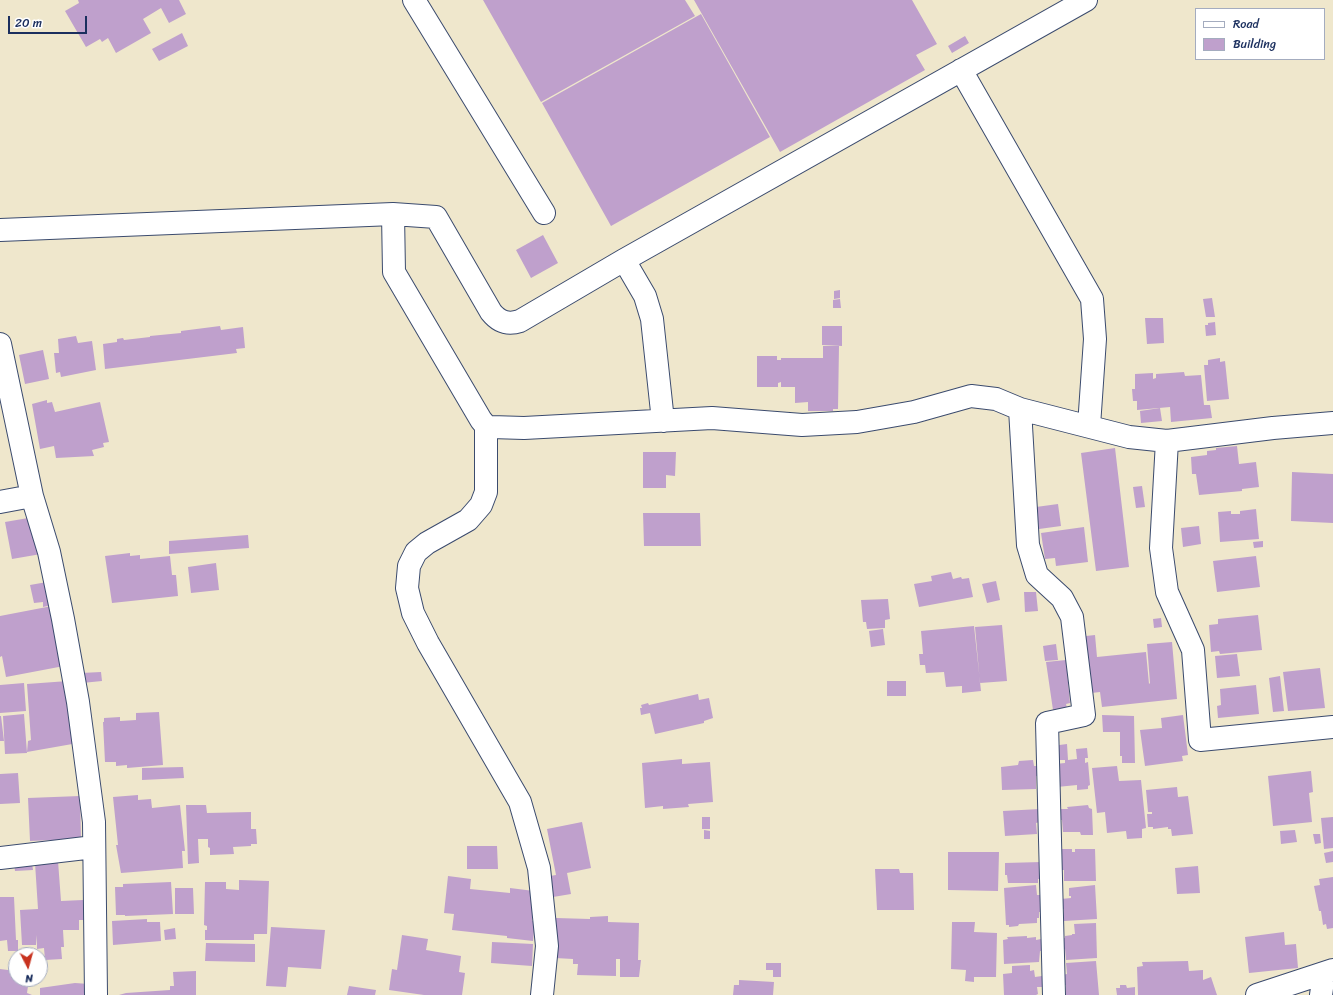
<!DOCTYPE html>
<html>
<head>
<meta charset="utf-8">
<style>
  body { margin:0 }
  #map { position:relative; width:1333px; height:995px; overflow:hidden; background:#efe7cc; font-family:Sriracha,sans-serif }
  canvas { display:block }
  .legend { position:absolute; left:1195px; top:8px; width:130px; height:52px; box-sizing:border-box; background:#fff; border:1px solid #a4acbf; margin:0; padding:5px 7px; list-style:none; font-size:12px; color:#1b2f5e }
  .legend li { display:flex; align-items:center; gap:8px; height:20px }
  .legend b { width:20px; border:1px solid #a4acbf }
  .north { position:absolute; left:8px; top:947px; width:40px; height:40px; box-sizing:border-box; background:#fff; border:1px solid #a4acbf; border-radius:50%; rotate:174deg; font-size:11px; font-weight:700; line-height:16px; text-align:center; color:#1b2f5e }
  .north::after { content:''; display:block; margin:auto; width:14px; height:18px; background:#c8321e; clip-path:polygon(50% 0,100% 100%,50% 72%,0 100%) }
  .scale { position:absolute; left:8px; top:16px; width:79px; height:18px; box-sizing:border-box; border:2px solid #1b2f5e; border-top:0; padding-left:5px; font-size:12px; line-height:14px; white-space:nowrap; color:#1b2f5e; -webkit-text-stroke:3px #fff; paint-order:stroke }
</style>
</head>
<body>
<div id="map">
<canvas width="1333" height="995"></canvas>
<ul class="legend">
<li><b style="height:5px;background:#fff"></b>Road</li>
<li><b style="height:11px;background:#bfa0cc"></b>Building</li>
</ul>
<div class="north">N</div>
<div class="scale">20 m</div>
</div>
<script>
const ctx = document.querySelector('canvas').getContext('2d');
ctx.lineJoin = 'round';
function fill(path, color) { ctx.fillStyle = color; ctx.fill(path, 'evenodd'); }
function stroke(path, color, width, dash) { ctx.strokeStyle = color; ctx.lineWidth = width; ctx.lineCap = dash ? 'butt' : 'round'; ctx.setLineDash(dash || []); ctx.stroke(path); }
fill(new Path2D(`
  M 78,0 L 179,0 L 186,14 L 169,23 L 161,8 L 143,19 L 151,33 L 116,53 L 108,38 L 102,42 L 100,39 L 86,47 L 65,11 L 79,3 Z
  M 483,0 L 685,0 L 695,16 L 541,102 Z
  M 694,0 L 912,0 L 937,44 L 916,55 L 925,70 L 780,152 Z
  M 701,14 L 770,137 L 611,226 L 542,103 Z
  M 182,33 L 188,46 L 159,61 L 152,49 Z
  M 965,36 L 969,43 L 952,53 L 948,46 Z
  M 543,235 L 558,263 L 531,278 L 516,250 Z
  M 840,290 L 840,298 L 834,299 L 834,291 Z
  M 1212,298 L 1215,317 L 1206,317 L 1203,299 Z
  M 840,299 L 841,308 L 833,308 L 833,300 Z
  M 1145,318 L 1163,318 L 1164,343 L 1147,344 Z
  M 1215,322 L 1216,335 L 1206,336 L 1205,325 L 1208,325 L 1208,323 Z
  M 220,326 L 221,330 L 243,327 L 245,348 L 236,349 L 237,353 L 105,369 L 103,344 L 117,342 L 117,339 L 123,338 L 124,340 L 150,337 L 150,336 L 181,333 L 181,331 Z
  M 822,326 L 842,326 L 842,346 L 822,345 Z
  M 76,336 L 78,343 L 92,341 L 96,370 L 61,377 L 60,372 L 56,373 L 54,353 L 59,353 L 58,339 Z
  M 823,346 L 839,346 L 838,409 L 833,409 L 833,411 L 808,411 L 808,402 L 795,403 L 795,387 L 781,387 L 781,382 L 778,383 L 778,387 L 757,387 L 757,356 L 777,356 L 777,360 L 781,360 L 781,358 L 823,358 Z
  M 43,350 L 49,379 L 25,384 L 19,355 Z
  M 1220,358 L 1220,362 L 1225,361 L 1229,399 L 1207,401 L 1204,365 L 1208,365 L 1208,360 Z
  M 1184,372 L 1185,376 L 1201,375 L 1204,405 L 1210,405 L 1212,418 L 1171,422 L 1170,407 L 1137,410 L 1137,401 L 1133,401 L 1132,389 L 1135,389 L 1135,374 L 1153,373 L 1153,379 L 1156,378 L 1156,374 Z
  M 47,400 L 47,403 L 52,402 L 55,412 L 100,402 L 109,442 L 103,443 L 104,447 L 92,450 L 94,456 L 56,458 L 54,446 L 40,449 L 32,404 Z
  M 1160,408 L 1162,421 L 1141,423 L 1140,411 Z
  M 1237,446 L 1239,464 L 1256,462 L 1259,487 L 1242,489 L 1242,491 L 1199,495 L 1196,474 L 1192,474 L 1191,457 L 1207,455 L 1207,451 L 1216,450 L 1216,448 Z
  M 1115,448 L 1129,567 L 1096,571 L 1081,453 Z
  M 643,452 L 676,452 L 675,476 L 666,475 L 666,488 L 643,488 Z
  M 1292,472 L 1333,474 L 1333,523 L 1291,521 Z
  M 1142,486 L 1145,507 L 1136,508 L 1133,487 Z
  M 1058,504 L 1061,526 L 1039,529 L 1036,507 Z
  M 1256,509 L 1259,539 L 1220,542 L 1218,512 L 1231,511 L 1231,514 L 1240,514 L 1240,511 Z
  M 643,513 L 700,513 L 701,546 L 644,546 Z
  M 34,517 L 41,554 L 12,559 L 5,522 Z
  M 1199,526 L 1201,544 L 1183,547 L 1181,528 Z
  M 1084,527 L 1088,562 L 1056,566 L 1055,558 L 1045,559 L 1041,533 Z
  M 248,535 L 249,548 L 169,554 L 169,541 Z
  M 1263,541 L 1263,547 L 1254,548 L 1253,542 Z
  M 130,553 L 130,556 L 140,555 L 140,559 L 170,556 L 172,575 L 176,575 L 178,596 L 112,603 L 105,556 Z
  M 1256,556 L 1260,587 L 1217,592 L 1213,561 Z
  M 216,563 L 219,590 L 191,593 L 188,567 Z
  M 951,572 L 953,579 L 961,577 L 962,579 L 969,578 L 973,597 L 919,607 L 914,584 L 932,581 L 931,576 Z
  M 996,581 L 1000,600 L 987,603 L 982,584 Z
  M 47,582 L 52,605 L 43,607 L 43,602 L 34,603 L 30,585 Z
  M 1024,592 L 1036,592 L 1038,611 L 1025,612 Z
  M 888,599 L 890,619 L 885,620 L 885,628 L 867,629 L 866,622 L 863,622 L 861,600 Z
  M 52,606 L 64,666 L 6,677 L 2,656 L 0,657 L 0,616 Z
  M 1258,615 L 1262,650 L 1220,654 L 1219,651 L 1211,652 L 1209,625 L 1218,624 L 1218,619 Z
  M 1161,618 L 1162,627 L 1154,628 L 1153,619 Z
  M 1002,625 L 1007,681 L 980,683 L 975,627 Z
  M 974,626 L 981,691 L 962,693 L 962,686 L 946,687 L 944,672 L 926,673 L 925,665 L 920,665 L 919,654 L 923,654 L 921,631 Z
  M 883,629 L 885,645 L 871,647 L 869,631 Z
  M 1095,635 L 1097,657 L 1146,652 L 1149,684 L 1150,683 L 1147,644 L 1172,642 L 1177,699 L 1102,707 L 1100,692 L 1083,694 L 1077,637 Z
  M 1056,644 L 1058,660 L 1045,661 L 1043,646 Z
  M 1237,654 L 1240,676 L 1217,678 L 1215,656 Z
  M 1066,660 L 1070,703 L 1066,704 L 1067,708 L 1053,710 L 1046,662 Z
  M 1320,668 L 1325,708 L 1288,711 L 1283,672 Z
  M 101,672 L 102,681 L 82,683 L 81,673 Z
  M 1280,676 L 1284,711 L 1273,712 L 1269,678 Z
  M 68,681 L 78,743 L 27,752 L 28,741 L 31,740 L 27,684 Z
  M 887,681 L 906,681 L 906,696 L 887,696 Z
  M 24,683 L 26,711 L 0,713 L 0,685 Z
  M 1256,685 L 1259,714 L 1218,718 L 1217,706 L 1221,705 L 1220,689 Z
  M 698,694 L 699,700 L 709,698 L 713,718 L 704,721 L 704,723 L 655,734 L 650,713 L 641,715 L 640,708 L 642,708 L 641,705 L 648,703 L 649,705 Z
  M 159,712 L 163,765 L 127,768 L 127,765 L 116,766 L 116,762 L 105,762 L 103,722 L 104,722 L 104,718 L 120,717 L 120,721 L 136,720 L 136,713 Z
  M 24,714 L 27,753 L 5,754 L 3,716 Z
  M 1102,715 L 1134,716 L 1135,763 L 1122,763 L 1122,756 L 1120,756 L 1120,732 L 1103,732 Z
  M 1183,715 L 1188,755 L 1182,756 L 1183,761 L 1145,766 L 1140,730 L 1162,728 L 1161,718 Z
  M 0,716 L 1,716 L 4,741 L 0,741 Z
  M 1067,744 L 1068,760 L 1077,759 L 1076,749 L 1087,748 L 1088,758 L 1085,758 L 1085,763 L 1088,762 L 1090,785 L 1088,786 L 1088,789 L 1077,790 L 1077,785 L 1057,787 L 1055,764 L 1065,763 L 1065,760 L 1054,760 L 1052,746 Z
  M 682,759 L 682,764 L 710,762 L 713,802 L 688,804 L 689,807 L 663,809 L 663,806 L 645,808 L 642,763 Z
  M 1033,760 L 1034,766 L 1038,766 L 1039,776 L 1036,776 L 1036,789 L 1002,790 L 1001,767 L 1018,765 L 1019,761 Z
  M 1117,766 L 1119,781 L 1141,780 L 1146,828 L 1142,829 L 1142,838 L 1127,839 L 1126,831 L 1107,833 L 1105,812 L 1097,813 L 1092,768 Z
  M 183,767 L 184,778 L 142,780 L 142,768 Z
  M 1311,771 L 1313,792 L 1309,793 L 1312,822 L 1273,826 L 1268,776 Z
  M 18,773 L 20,803 L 0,804 L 0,774 Z
  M 1177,787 L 1178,797 L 1188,796 L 1193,834 L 1172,836 L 1171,829 L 1168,829 L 1168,827 L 1153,829 L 1153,827 L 1148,827 L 1147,814 L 1152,814 L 1152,812 L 1148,812 L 1146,790 Z
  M 138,795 L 138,800 L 151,799 L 152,808 L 180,805 L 185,851 L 182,851 L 183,868 L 121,873 L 116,845 L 118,845 L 113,797 Z
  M 80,796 L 81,839 L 30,841 L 28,798 Z
  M 186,805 L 206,805 L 207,813 L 251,812 L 251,829 L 256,829 L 257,844 L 251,844 L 251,846 L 233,847 L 234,854 L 210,855 L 210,848 L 208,847 L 208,839 L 198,839 L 199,863 L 188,864 Z
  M 1088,805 L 1089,808 L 1092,809 L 1093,835 L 1081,835 L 1080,832 L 1063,832 L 1062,820 L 1059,820 L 1059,809 L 1068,809 L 1067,807 Z
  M 1040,809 L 1040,822 L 1036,823 L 1037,834 L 1005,836 L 1003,811 Z
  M 702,817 L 710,817 L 710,829 L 702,829 Z
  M 1333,817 L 1333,848 L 1324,849 L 1321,818 Z
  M 582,822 L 591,868 L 567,873 L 571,894 L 553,897 L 550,876 L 556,875 L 547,829 Z
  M 704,830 L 710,831 L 710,839 L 704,839 Z
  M 1295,830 L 1297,842 L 1281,844 L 1280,831 Z
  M 1313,834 L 1320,834 L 1321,843 L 1315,844 Z
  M 467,846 L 497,846 L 498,869 L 467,869 Z
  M 1060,849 L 1072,849 L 1072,852 L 1075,852 L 1075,849 L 1095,849 L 1096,881 L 1064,881 L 1064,870 L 1061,870 Z
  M 1333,851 L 1333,862 L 1326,863 L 1324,853 Z
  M 948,852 L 999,852 L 998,891 L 948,890 Z
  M 58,861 L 61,901 L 83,900 L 84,920 L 79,920 L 79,930 L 63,930 L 64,947 L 61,947 L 62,959 L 45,960 L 44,948 L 37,949 L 37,935 L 36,945 L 22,945 L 20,910 L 38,909 L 35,863 Z
  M 1042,862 L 1040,879 L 1038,879 L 1038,883 L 1008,883 L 1007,875 L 1005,875 L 1005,863 Z
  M 32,863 L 33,870 L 15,871 L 14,864 Z
  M 1198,866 L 1200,893 L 1177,894 L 1175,868 Z
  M 875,869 L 899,869 L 900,873 L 913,873 L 914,910 L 877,910 Z
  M 448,876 L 471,879 L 470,889 L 510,893 L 510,888 L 534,891 L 532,921 L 535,921 L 533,941 L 507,938 L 507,936 L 452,930 L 454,914 L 444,913 Z
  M 1333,877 L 1333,928 L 1327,929 L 1326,924 L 1323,925 L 1321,911 L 1319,911 L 1314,886 L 1320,885 L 1319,879 Z
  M 239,880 L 269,881 L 267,934 L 254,934 L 254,940 L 205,940 L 205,930 L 207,930 L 207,926 L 204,925 L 205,882 L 226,882 L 226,889 L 239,890 Z
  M 171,882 L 173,914 L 125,916 L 125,915 L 116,915 L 115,887 L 123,887 L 123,884 Z
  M 1036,885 L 1037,895 L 1042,895 L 1041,912 L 1039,912 L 1039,918 L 1037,918 L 1037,923 L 1019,924 L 1018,926 L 1009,927 L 1009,925 L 1006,925 L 1004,888 Z
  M 1095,885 L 1097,919 L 1064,921 L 1064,909 L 1062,909 L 1061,899 L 1071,898 L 1071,896 L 1069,896 L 1069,888 Z
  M 175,888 L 193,888 L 194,914 L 175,914 Z
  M 0,897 L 14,897 L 16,940 L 18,940 L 18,951 L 8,951 L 7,940 L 0,941 Z
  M 608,916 L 608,922 L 639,923 L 638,960 L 641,960 L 639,977 L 620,977 L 620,959 L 616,959 L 616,976 L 577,975 L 578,964 L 573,964 L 573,959 L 555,958 L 556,918 L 590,919 L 590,917 Z
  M 147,919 L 147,922 L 160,922 L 161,941 L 113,945 L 112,921 Z
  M 952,922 L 975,922 L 974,932 L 997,933 L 996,977 L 974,977 L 974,982 L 965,981 L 966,970 L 951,969 Z
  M 1096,923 L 1097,958 L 1066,960 L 1065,949 L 1062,949 L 1061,938 L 1065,938 L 1065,936 L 1072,935 L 1072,934 L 1075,934 L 1074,924 Z
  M 271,927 L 325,930 L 321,969 L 288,967 L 286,987 L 266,986 Z
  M 175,928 L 176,939 L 165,940 L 164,930 Z
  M 1284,932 L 1285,945 L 1296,944 L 1298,968 L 1249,973 L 1245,937 Z
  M 402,935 L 428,939 L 426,950 L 461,956 L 459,972 L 465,973 L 462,995 L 424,995 L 389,990 L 392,969 L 397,970 Z
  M 1027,936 L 1027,938 L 1036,937 L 1036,940 L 1041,939 L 1041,951 L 1040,951 L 1039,962 L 1004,964 L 1003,940 L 1008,939 L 1007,937 Z
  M 492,942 L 533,944 L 532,966 L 491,963 Z
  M 206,943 L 255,944 L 255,962 L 205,961 Z
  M 1096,961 L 1099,995 L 1066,995 L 1066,985 L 1063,985 L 1062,975 L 1067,974 L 1066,963 Z
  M 1188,961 L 1189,971 L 1203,970 L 1203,980 L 1211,977 L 1217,995 L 1138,995 L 1137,967 L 1143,966 L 1142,962 Z
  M 766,963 L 781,963 L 781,977 L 773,977 L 773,970 L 766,970 Z
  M 1030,965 L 1030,971 L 1034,970 L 1035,977 L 1042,976 L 1042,987 L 1037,987 L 1038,994 L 1036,995 L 1004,995 L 1003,974 L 1012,973 L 1012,966 Z
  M 0,969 L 16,971 L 16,979 L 29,979 L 27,993 L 32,995 L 0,995 Z
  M 196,971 L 196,995 L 119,995 L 126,993 L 170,990 L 170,986 L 174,986 L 173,972 Z
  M 739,980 L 774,982 L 773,995 L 733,995 L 734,985 L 739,985 Z
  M 75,983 L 89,984 L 90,995 L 40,995 L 40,988 Z
  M 1120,985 L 1126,985 L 1127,988 L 1135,987 L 1135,995 L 1117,995 L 1116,988 L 1120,988 Z
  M 349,986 L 376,990 L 375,995 L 347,995 Z`), '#bfa0cc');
const minor = new Path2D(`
  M 414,0 L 544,213
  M 961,70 L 1092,299 L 1095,339 L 1089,426
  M 393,214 L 394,272 L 481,420 L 486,426 L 486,492 L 481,505 L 468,520 L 427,543 L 416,552 L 409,566 L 407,588 L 413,613 L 428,643 L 520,802 L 539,868 L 547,946 L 542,995
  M 0,230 L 393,214 L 436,217 L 491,312 C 499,322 508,325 520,321 L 624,260 L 1086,0
  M 624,260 L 645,296 L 652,319 L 663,421
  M 0,344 L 32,496 L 49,552 L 63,619 L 78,702 L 94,822 L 96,995
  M 1020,409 L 1028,545 L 1037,575 L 1062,598 L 1072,617 L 1084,715 L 1047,723 L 1054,995
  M 486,426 L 491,427 L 524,428 L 712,418 L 802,425 L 857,422 L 914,412 L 971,396 L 996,399 L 1020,409 L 1129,437 L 1167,441 L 1273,428 L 1333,423
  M 1167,441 L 1161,548 L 1167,592 L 1193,650 L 1200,740 L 1333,727
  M 0,502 L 32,496
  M 0,858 L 94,847
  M 1257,995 L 1333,970
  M 1321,995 L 1324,974`);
stroke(minor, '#3b4b6e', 24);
stroke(minor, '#fff', 22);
</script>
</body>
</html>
